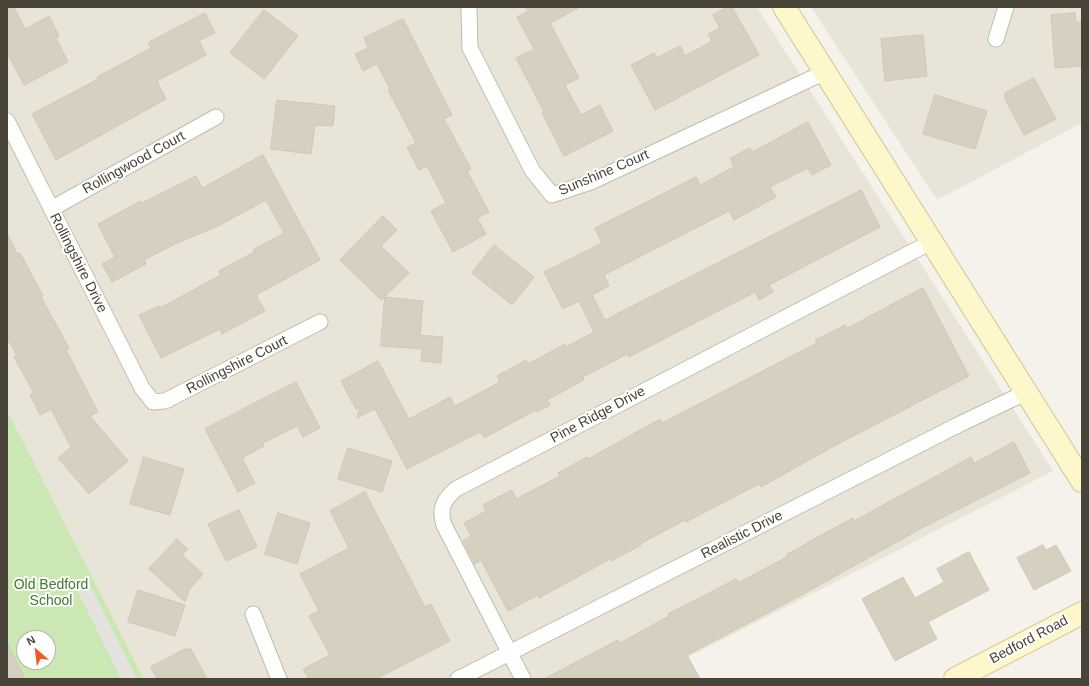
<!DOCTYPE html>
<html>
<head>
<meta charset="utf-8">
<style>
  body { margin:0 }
  #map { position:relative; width:1089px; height:686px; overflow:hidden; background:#f4f2ea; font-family:Helvetica,sans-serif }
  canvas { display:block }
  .frame { position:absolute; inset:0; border:8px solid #484438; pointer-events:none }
  .north { position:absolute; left:16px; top:630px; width:40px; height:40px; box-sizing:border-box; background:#fff; border:1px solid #b6b4af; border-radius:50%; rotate:332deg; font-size:11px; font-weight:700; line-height:16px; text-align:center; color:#484438 }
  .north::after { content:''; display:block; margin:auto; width:14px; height:18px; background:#f35a22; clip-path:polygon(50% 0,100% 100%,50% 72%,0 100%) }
</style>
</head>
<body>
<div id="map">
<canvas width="1089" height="686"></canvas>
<div class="frame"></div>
<div class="north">N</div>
</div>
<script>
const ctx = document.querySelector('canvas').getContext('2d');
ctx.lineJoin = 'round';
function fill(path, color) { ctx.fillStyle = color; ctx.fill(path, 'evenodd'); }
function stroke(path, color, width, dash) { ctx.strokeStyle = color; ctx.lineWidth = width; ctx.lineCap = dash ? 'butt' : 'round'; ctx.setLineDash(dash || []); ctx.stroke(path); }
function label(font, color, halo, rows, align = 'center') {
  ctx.font = font + ' Helvetica,sans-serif'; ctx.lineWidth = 4; ctx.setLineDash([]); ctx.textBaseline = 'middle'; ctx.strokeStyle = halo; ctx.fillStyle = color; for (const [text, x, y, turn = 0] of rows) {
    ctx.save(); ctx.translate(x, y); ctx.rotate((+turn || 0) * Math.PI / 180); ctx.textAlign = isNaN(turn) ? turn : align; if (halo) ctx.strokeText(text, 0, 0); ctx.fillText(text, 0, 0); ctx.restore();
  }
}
fill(new Path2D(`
  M 7,7 L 757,7 L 1053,471 L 645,679 L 144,679 L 7,410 Z
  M 811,7 L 1082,7 L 1082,123 L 937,200 Z`), '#e8e5d8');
fill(new Path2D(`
  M 7,410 L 144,679 L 7,679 ZM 24,638 L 48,638 L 48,662 L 24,662 Z`), '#cae7b4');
fill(new Path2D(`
  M 89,583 L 137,679 L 121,679 L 77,590 Z`), '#e3e2de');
const building = new Path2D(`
  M 7,7 L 14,7 L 25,29 L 49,16 L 59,36 L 56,38 L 68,62 L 24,85 L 7,53 Z
  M 525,7 L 580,7 L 550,23 L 579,78 L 565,85 L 581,115 L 600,105 L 613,131 L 564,156 L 542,113 L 544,112 L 516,58 L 534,49 L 517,17 L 528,11 Z
  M 728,7 L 732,7 L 759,55 L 655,110 L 631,65 L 654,53 L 657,58 L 680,46 L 685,56 L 712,41 L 708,34 L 720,28 L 713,15 Z
  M 264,10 L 298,36 L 264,79 L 230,53 Z
  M 205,13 L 215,33 L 199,41 L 206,55 L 157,81 L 166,99 L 56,160 L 32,114 L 98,79 L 97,77 L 151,48 L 148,43 Z
  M 1075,13 L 1076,22 L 1082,22 L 1082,66 L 1055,68 L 1051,15 Z
  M 403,19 L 452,115 L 444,119 L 471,169 L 467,171 L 489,212 L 477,218 L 486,234 L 453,252 L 431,211 L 446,203 L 427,166 L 419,170 L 407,147 L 416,143 L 388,90 L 390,89 L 377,64 L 363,71 L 355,54 L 368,48 L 364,38 Z
  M 923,35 L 927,76 L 885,81 L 881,39 Z
  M 1034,78 L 1056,119 L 1024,135 L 1005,99 L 1005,93 Z
  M 935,95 L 987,111 L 975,149 L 923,134 Z
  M 277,100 L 335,106 L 333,126 L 315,125 L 311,154 L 271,149 Z
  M 808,122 L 831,165 L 812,175 L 808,168 L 770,187 L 776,197 L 734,220 L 729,211 L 604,275 L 609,286 L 592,295 L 605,320 L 861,190 L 880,227 L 769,285 L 773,292 L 759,300 L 755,292 L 629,357 L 627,354 L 583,377 L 584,380 L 547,400 L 550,405 L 537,412 L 536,410 L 484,438 L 480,432 L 407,469 L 375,409 L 357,418 L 360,407 L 356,409 L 341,381 L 378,361 L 409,419 L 450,397 L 455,406 L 500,382 L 497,376 L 526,360 L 528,364 L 565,344 L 566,347 L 594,332 L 579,301 L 563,309 L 544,272 L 602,243 L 595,228 L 696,177 L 700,185 L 734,167 L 730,158 L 750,148 L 752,152 Z
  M 263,155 L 320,260 L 256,295 L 265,311 L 222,334 L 220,329 L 161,358 L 139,315 L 159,306 L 160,308 L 221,275 L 219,271 L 254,252 L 253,250 L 284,233 L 266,200 L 220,225 L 175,244 L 144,260 L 146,264 L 112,282 L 102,264 L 115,257 L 98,224 L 141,201 L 142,203 L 196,176 L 202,188 Z
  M 383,216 L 397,230 L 381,246 L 409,273 L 381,300 L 340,260 Z
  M 7,233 L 17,254 L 20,253 L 43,296 L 41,297 L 69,348 L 66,350 L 98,412 L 90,416 L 128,461 L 89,494 L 58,458 L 71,447 L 51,409 L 40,415 L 30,395 L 34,393 L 14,357 L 17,356 L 7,338 Z
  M 494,245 L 534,277 L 512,305 L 472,273 Z
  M 923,288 L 969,376 L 834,446 L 761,487 L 759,484 L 686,522 L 685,520 L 640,544 L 641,545 L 611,561 L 610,559 L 539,598 L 538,595 L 508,611 L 481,560 L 475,564 L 463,541 L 471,536 L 464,523 L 486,511 L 483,505 L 512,490 L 516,499 L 560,476 L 558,473 L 587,457 L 588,459 L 660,419 L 662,423 L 817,343 L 815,340 L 845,325 L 847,328 Z
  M 385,297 L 423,301 L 420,335 L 443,337 L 441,363 L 421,361 L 422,349 L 381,346 Z
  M 296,382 L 320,428 L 303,437 L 297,426 L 263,443 L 264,446 L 242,458 L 255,483 L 238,492 L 205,429 Z
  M 1014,442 L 1030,473 L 922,528 L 798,597 L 687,655 L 700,679 L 544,679 L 618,640 L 620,643 L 669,616 L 668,614 L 736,579 L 738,583 L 787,557 L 786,555 L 825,533 L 853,518 L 854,521 L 971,457 L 974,463 Z
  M 348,448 L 392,461 L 382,492 L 338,479 Z
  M 144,457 L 184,469 L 170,515 L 130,504 Z
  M 365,492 L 425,607 L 431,604 L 450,641 L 376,679 L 309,679 L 303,669 L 330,655 L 309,616 L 319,611 L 300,574 L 349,548 L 330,511 Z
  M 239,510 L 257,547 L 226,561 L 208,524 Z
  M 278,513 L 310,523 L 297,564 L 265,554 Z
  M 177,539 L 188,549 L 182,555 L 203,574 L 189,590 L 185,602 L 149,569 Z
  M 1043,545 L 1046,550 L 1056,545 L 1071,571 L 1034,590 L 1017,558 Z
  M 969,552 L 989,590 L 928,622 L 937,639 L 895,661 L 862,599 L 903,577 L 915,598 L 944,582 L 937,569 Z
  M 138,590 L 185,605 L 175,636 L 128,622 Z
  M 7,643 L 25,679 L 7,679 Z
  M 185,649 L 191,649 L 207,679 L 157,679 L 151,667 Z`);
fill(building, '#d6d0c0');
stroke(building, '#d0c8b3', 1);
const street = new Path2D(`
  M 469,7 L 470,48 L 532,170 L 552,195 L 591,182 L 825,72
  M 996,39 L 1006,7
  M 7,121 L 142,388 L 153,402 L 165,401 L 320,322
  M 51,209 L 216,117
  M 253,614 L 279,679
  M 458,679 L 960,424 L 1027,392
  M 523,679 L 444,525 C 439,509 443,500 456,489 L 931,242`);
const secondary = new Path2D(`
  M 784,7 L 1082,481
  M 955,679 L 1082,613`);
stroke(street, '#c0bbad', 17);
stroke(secondary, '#d3ca9b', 24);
stroke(street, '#fff', 15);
stroke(secondary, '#fdf7cb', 22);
label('14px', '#484438', '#fff', [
  ["Rollingwood Court",134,163,-29],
  ["Sunshine Court",604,173,-23],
  ["Rollingshire Drive",78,263,63],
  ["Rollingshire Court",237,365,-27],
  ["Pine Ridge Drive",598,415,-28],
  ["Realistic Drive",742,535,-27],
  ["Bedford Road",1029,640,-28]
]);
label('14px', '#40792c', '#fff', [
  ["Old Bedford",51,585],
  ["School",51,601]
]);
</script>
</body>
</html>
